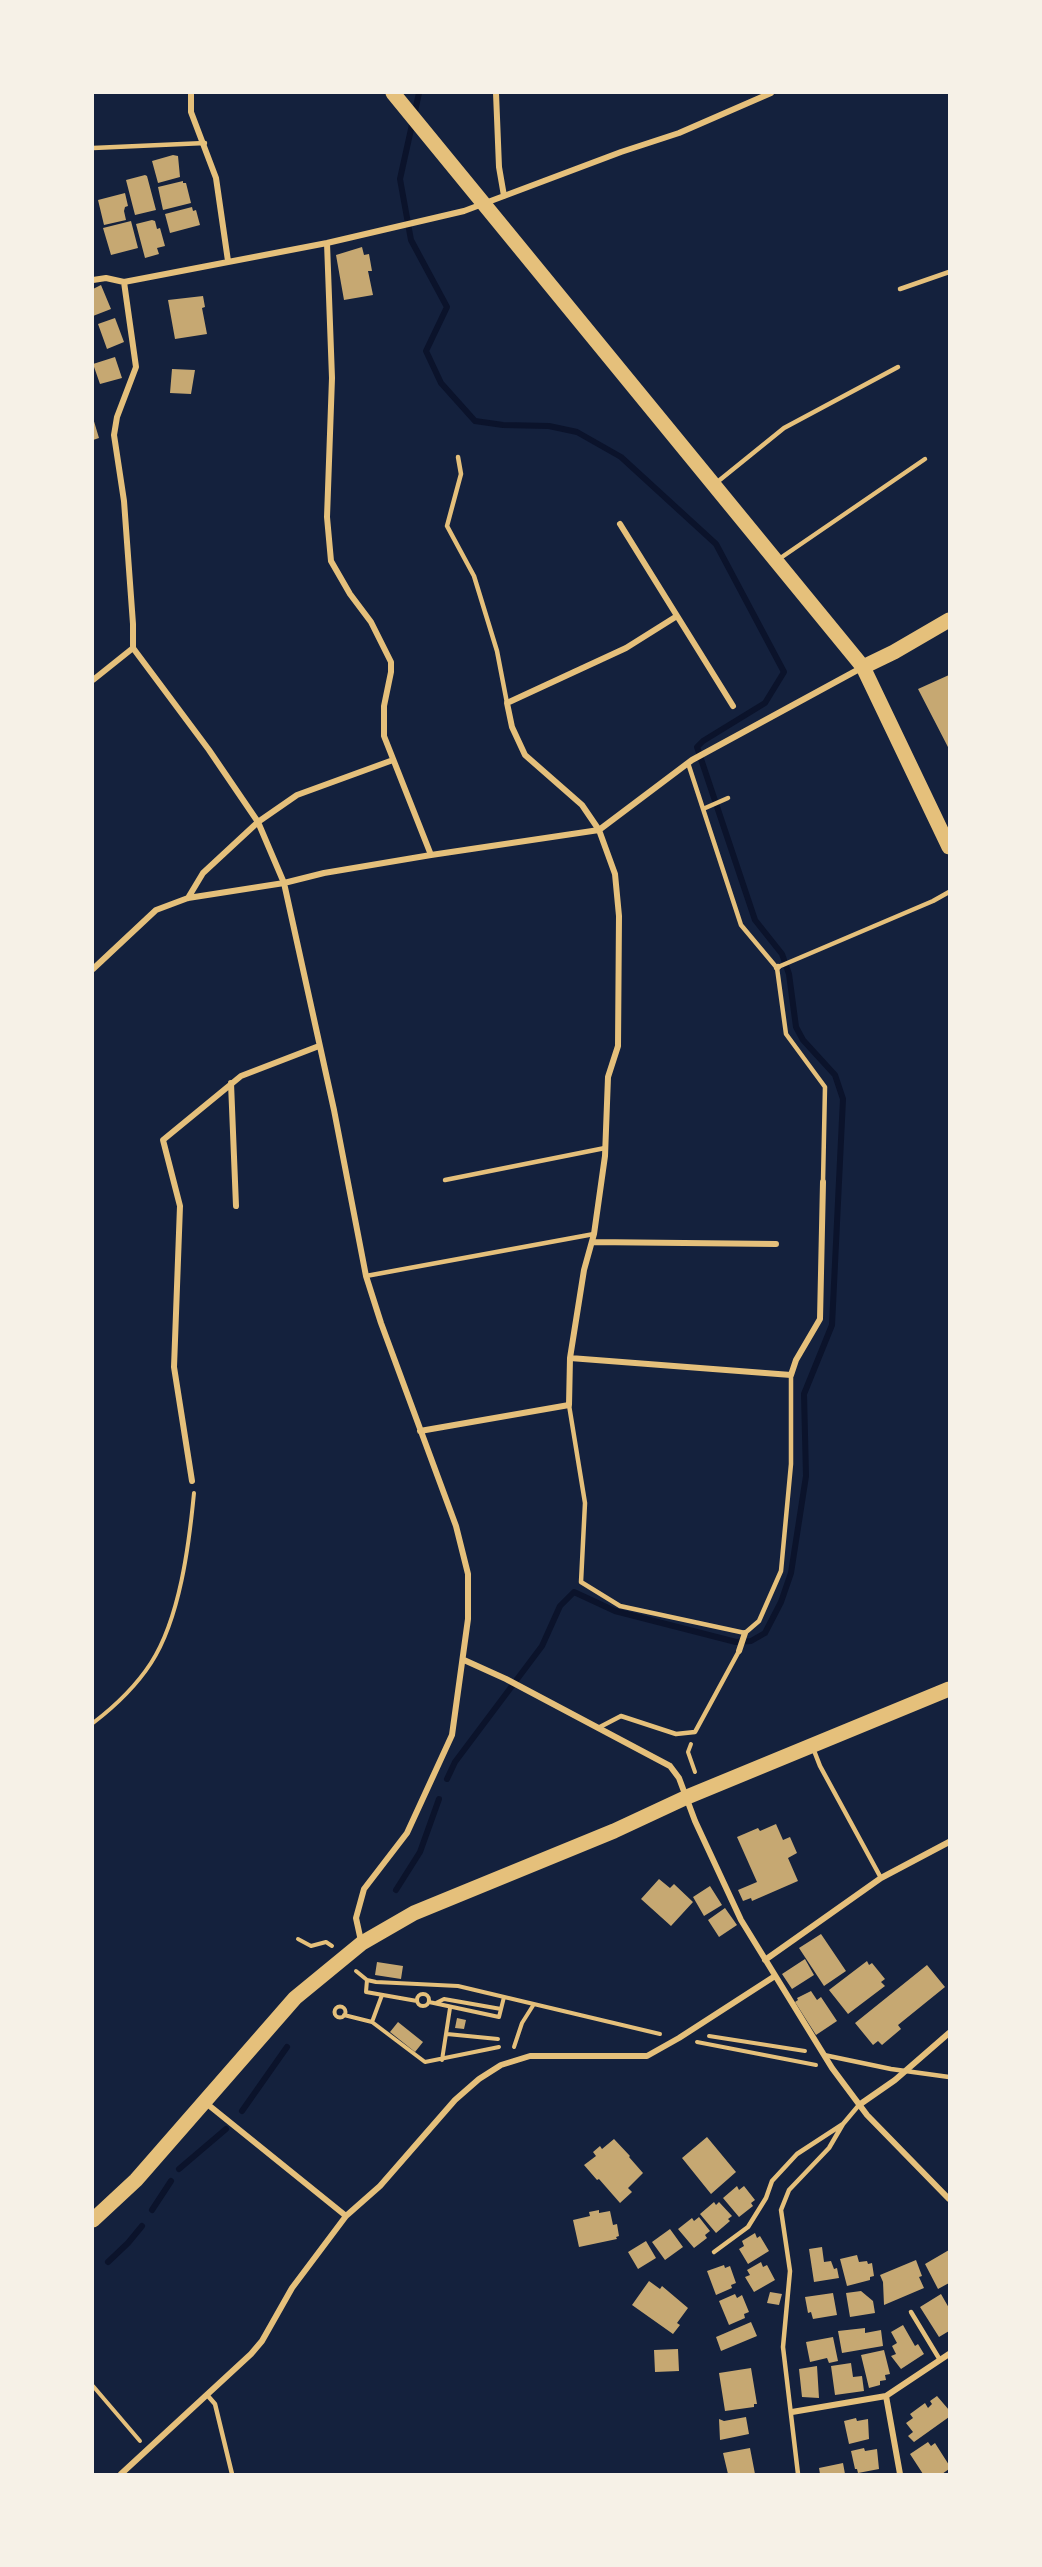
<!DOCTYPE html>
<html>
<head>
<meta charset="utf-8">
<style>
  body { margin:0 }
  #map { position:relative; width:1042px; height:2567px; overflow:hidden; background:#14213d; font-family:Ubuntu,sans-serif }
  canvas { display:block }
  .frame { position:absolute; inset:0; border:94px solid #f6f1e7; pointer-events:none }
</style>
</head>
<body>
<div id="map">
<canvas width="1042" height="2567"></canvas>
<div class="frame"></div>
</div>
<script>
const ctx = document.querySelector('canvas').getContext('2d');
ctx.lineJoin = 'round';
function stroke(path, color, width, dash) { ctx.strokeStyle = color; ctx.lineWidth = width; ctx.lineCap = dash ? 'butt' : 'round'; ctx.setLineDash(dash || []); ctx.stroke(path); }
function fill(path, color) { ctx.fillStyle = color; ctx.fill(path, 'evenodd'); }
stroke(new Path2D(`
  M 419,93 L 400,179 L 411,240 L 447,307 L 426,351 L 441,383 L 475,421 L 503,425 L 549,426 L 577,432 L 621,457 L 716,544 L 784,672 L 765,703 L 703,741 L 697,747 L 755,920 L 782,954 L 789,974 L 796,1027 L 803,1040 L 835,1075 L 843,1099 L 832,1325 L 804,1394 L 806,1476 L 791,1573 L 781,1602 L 765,1633 L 751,1641 L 736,1642 L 615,1611 L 574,1592 L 560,1606 L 542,1646 L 455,1762 L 447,1779
  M 396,1890 L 420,1852 L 439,1799
  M 242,2111 L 287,2047
  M 179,2169 L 226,2129
  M 152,2210 L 171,2181
  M 108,2262 L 128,2243 L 142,2226`), '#0b132b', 6);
fill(new Path2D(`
  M 173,155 L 178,156 L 180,177 L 158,183 L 152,161 Z
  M 145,175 L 147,176 L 156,210 L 135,215 L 126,180 Z
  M 183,181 L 183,183 L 186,183 L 191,203 L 163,210 L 158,187 Z
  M 125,193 L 128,206 L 125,207 L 124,211 L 126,220 L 104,225 L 98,200 Z
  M 192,207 L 193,211 L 196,210 L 200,225 L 170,233 L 165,214 Z
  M 152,220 L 155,221 L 157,229 L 160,228 L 165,246 L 157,248 L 159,254 L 145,258 L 136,224 Z
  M 131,221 L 138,248 L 111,255 L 103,228 Z
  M 362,247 L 364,255 L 369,254 L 372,271 L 368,271 L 373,295 L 344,300 L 336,255 Z
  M 101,285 L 111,309 L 93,316 L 93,289 Z
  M 203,296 L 205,307 L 202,308 L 207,334 L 175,339 L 168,300 Z
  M 115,318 L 124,342 L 107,349 L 98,324 Z
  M 115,357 L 122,378 L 100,384 L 93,364 Z
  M 172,369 L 195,370 L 191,394 L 170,393 Z
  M 93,418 L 99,438 L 93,440 Z
  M 949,675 L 949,749 L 918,689 Z
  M 776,1824 L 783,1840 L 790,1837 L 797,1853 L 788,1858 L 798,1881 L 752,1901 L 751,1898 L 743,1901 L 738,1890 L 757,1882 L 737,1837 L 758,1828 L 760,1831 Z
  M 659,1879 L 670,1888 L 674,1884 L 693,1902 L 671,1926 L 641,1899 Z
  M 710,1886 L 722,1905 L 704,1916 L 693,1897 Z
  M 725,1908 L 737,1925 L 719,1937 L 708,1920 Z
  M 821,1934 L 846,1971 L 824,1986 L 799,1948 Z
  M 805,1959 L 814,1975 L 792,1989 L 782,1974 Z
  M 867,1961 L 869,1965 L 872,1963 L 885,1979 L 881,1982 L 885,1986 L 848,2014 L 829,1990 Z
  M 377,1962 L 403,1966 L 401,1979 L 375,1975 Z
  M 927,1965 L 945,1987 L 898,2025 L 901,2029 L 882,2045 L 878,2041 L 873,2045 L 855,2023 Z
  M 811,1991 L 817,2000 L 821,1997 L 837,2021 L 816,2035 L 795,2002 L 798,2000 L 797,1998 Z
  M 457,2018 L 466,2020 L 464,2029 L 455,2028 Z
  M 398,2022 L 423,2042 L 415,2052 L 390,2032 Z
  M 707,2137 L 736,2172 L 711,2194 L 682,2158 Z
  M 614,2139 L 630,2156 L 629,2157 L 643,2173 L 628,2188 L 632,2192 L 620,2203 L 599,2179 L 597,2180 L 584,2165 L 596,2156 L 593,2152 L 600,2146 L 602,2149 Z
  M 737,2186 L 739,2190 L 744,2186 L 755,2200 L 751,2203 L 753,2206 L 739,2217 L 723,2198 Z
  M 714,2202 L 716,2205 L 719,2202 L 732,2216 L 728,2219 L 730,2221 L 716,2233 L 700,2214 Z
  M 599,2210 L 599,2213 L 610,2211 L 613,2225 L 617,2224 L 619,2236 L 616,2237 L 617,2239 L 579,2247 L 573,2220 L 590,2216 L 589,2212 Z
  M 699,2217 L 710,2231 L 705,2235 L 707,2238 L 694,2248 L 678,2229 L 692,2218 L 694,2221 Z
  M 670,2229 L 683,2247 L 665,2260 L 652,2242 Z
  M 755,2233 L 757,2238 L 760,2236 L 769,2251 L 748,2264 L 739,2249 L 744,2246 L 742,2241 Z
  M 646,2241 L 656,2258 L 638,2269 L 628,2252 Z
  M 822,2247 L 824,2262 L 831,2261 L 834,2269 L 837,2268 L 839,2278 L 814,2282 L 809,2249 Z
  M 949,2250 L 949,2283 L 938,2289 L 925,2264 Z
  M 857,2255 L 859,2262 L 867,2261 L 868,2264 L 872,2263 L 874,2276 L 870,2277 L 870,2280 L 847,2286 L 840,2259 Z
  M 916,2260 L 922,2276 L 919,2277 L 924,2288 L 884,2305 L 883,2282 L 880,2275 Z
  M 761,2262 L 763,2267 L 767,2265 L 775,2280 L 754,2292 L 745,2277 L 750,2275 L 747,2270 Z
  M 724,2265 L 725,2268 L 730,2266 L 736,2283 L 731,2285 L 732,2288 L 716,2295 L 707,2271 Z
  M 649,2281 L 660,2289 L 662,2286 L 688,2308 L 677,2323 L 680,2325 L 673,2334 L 632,2305 Z
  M 861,2291 L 873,2301 L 875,2313 L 850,2317 L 846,2293 Z
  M 770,2292 L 782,2294 L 779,2305 L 767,2303 Z
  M 833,2293 L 837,2315 L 813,2319 L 811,2312 L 808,2313 L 805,2297 Z
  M 735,2294 L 737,2298 L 742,2295 L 749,2312 L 744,2314 L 745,2318 L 729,2325 L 719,2301 Z
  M 941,2294 L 949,2308 L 949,2331 L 939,2337 L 920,2307 Z
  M 751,2322 L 757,2336 L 721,2351 L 716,2337 Z
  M 903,2325 L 915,2346 L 918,2344 L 924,2354 L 901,2369 L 891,2356 L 896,2354 L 892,2346 L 897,2343 L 891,2332 Z
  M 865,2328 L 865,2333 L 881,2330 L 883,2346 L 842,2353 L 838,2331 Z
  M 833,2337 L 838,2361 L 829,2363 L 827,2358 L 810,2362 L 806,2342 Z
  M 678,2349 L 679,2371 L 655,2372 L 654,2350 Z
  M 884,2350 L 890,2374 L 885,2375 L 886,2380 L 880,2381 L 880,2385 L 869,2388 L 861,2355 Z
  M 851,2363 L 853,2377 L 862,2376 L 864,2391 L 835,2395 L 831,2366 Z
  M 817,2366 L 819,2398 L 802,2397 L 799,2369 Z
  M 751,2368 L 757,2404 L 754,2404 L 754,2407 L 725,2411 L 719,2373 Z
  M 937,2396 L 949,2410 L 949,2417 L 914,2442 L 908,2436 L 913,2432 L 906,2423 L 913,2418 L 910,2414 L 925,2403 L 928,2408 L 932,2404 L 930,2401 Z
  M 746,2417 L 749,2434 L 720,2440 L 719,2419 L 724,2421 Z
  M 856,2418 L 857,2421 L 868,2419 L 869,2439 L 849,2444 L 844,2421 Z
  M 928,2442 L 931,2446 L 935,2443 L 949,2465 L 949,2469 L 942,2474 L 923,2474 L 910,2454 Z
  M 750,2448 L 755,2474 L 728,2474 L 723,2453 Z
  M 864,2448 L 865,2451 L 877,2449 L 879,2469 L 858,2473 L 857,2469 L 855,2469 L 851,2451 Z
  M 843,2463 L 845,2474 L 820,2474 L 819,2468 Z`), '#c6a872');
stroke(new Path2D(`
  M 93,1723 C 114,1707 136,1686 151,1663 C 180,1618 189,1545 194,1493
  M 691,1744 L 688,1752 L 695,1772
  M 298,1939 L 311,1946 L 326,1942 L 332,1946
  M 356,1971 L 367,1980 L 376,1982 L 458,1986 L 660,2034
  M 367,1980 L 366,1992 L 417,2001
  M417 2000a6 6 0 1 1 12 0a6 6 0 1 1-12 0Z
  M 429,2002 L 499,2017 L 504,1997
  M 436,2003 L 444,1999 L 501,2009
  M334.5 2012a5.5 5.5 0 1 1 11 0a5.5 5.5 0 1 1-11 0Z
  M 344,2015 L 372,2022 L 425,2062 L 499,2047
  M 372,2022 L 382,1995
  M 447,2034 L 498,2039
  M 709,2036 L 805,2051
  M 697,2042 L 816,2065
  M 514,2047 L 522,2023 L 534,2004
  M 442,2060 L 450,2008
  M 93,2386 L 140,2441`), '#e5c07b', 4);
stroke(new Path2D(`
  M 93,148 L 205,143
  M 900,289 L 949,272
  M 458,457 L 461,474 L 447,526 L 474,576 L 497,651 L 507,703
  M 716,483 L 784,428 L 898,367
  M 779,559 L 925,459
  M 688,763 L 741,925 L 777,968 L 786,1034 L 825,1087 L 823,1182
  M 703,809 L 728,798
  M 778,967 L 933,901 L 949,892
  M 445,1180 L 605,1148
  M 366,1276 L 594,1234
  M 569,1405 L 585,1503 L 581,1582 L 620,1606 L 745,1633 L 759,1621 L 781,1571 L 791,1464 L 791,1375
  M 598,1728 L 621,1716 L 676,1734 L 695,1732 L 739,1651
  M 813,1748 L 820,1766 L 881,1878
  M 824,2055 L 891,2069 L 949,2077
  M 714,2252 L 748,2227 L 766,2198 L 772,2181 L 797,2154 L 843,2124
  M 911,2312 L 940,2360
  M 208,2396 L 215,2404 L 232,2474
  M 798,2474 L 783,2347 L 790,2271 L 781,2210 L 789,2190 L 829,2148 L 843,2124 L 859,2105`), '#e5c07b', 4.5);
stroke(new Path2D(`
  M 191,93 L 191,112 L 216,178 L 228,261
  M 496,93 L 499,167 L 504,196
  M 327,243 L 332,378 L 327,517 L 331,561 L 350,594 L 371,622 L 391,662 L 391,672 L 384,706 L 384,736 L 431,855
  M 93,280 L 106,278 L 124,282 L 327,243 L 464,211 L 621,152 L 679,133 L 771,93
  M 124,282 L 136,367 L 117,417 L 114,435 L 124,501 L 133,624 L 133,648 L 209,750 L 258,822 L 284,883 L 334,1110 L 366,1276 L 381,1323 L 456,1526 L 468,1574 L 468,1619 L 452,1735 L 407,1833 L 364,1889 L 356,1918 L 361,1941
  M 620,524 L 733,706
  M 93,680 L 133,648
  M 188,898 L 203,873 L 258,822 L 297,795 L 393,760
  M 777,968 L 778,967
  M 93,969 L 156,910 L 188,898 L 284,883 L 324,873 L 431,855 L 599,830 L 692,760 L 863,667
  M 231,1083 L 236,1206
  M 592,1242 L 776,1244
  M 570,1358 L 791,1375 L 796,1360 L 820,1319 L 823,1182
  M 420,1431 L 569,1405 L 570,1358 L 584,1270 L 594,1234 L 605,1156 L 608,1077 L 618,1046 L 619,916 L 615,874 L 599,830 L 582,805 L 525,755 L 512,727 L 507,703 L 626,648 L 677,616
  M 192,1481 L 174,1367 L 180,1206 L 163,1140 L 241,1076 L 319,1046
  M 739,1651 L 745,1633
  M 464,1660 L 506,1679 L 670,1766 L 679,1778 L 695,1821 L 741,1920 L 832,2068 L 867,2115 L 949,2199
  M 765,1960 L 881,1878 L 949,1842
  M 206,2103 L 346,2216
  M 859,2105 L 895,2080 L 949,2033
  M 886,2396 L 900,2474
  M 792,2412 L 886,2396 L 949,2354
  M 121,2474 L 251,2354 L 262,2341 L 292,2288 L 346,2216 L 380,2186 L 455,2100 L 479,2079 L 501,2065 L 530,2056 L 647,2056 L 679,2038 L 775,1976`), '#e5c07b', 6);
stroke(new Path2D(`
  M 393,93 L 863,667 L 949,847
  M 863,667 L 894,652 L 949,620
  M 93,2220 L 136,2180 L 295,1998 L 362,1943 L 414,1913 L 614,1831 L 687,1797 L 949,1689`), '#e5c07b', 15);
</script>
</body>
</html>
